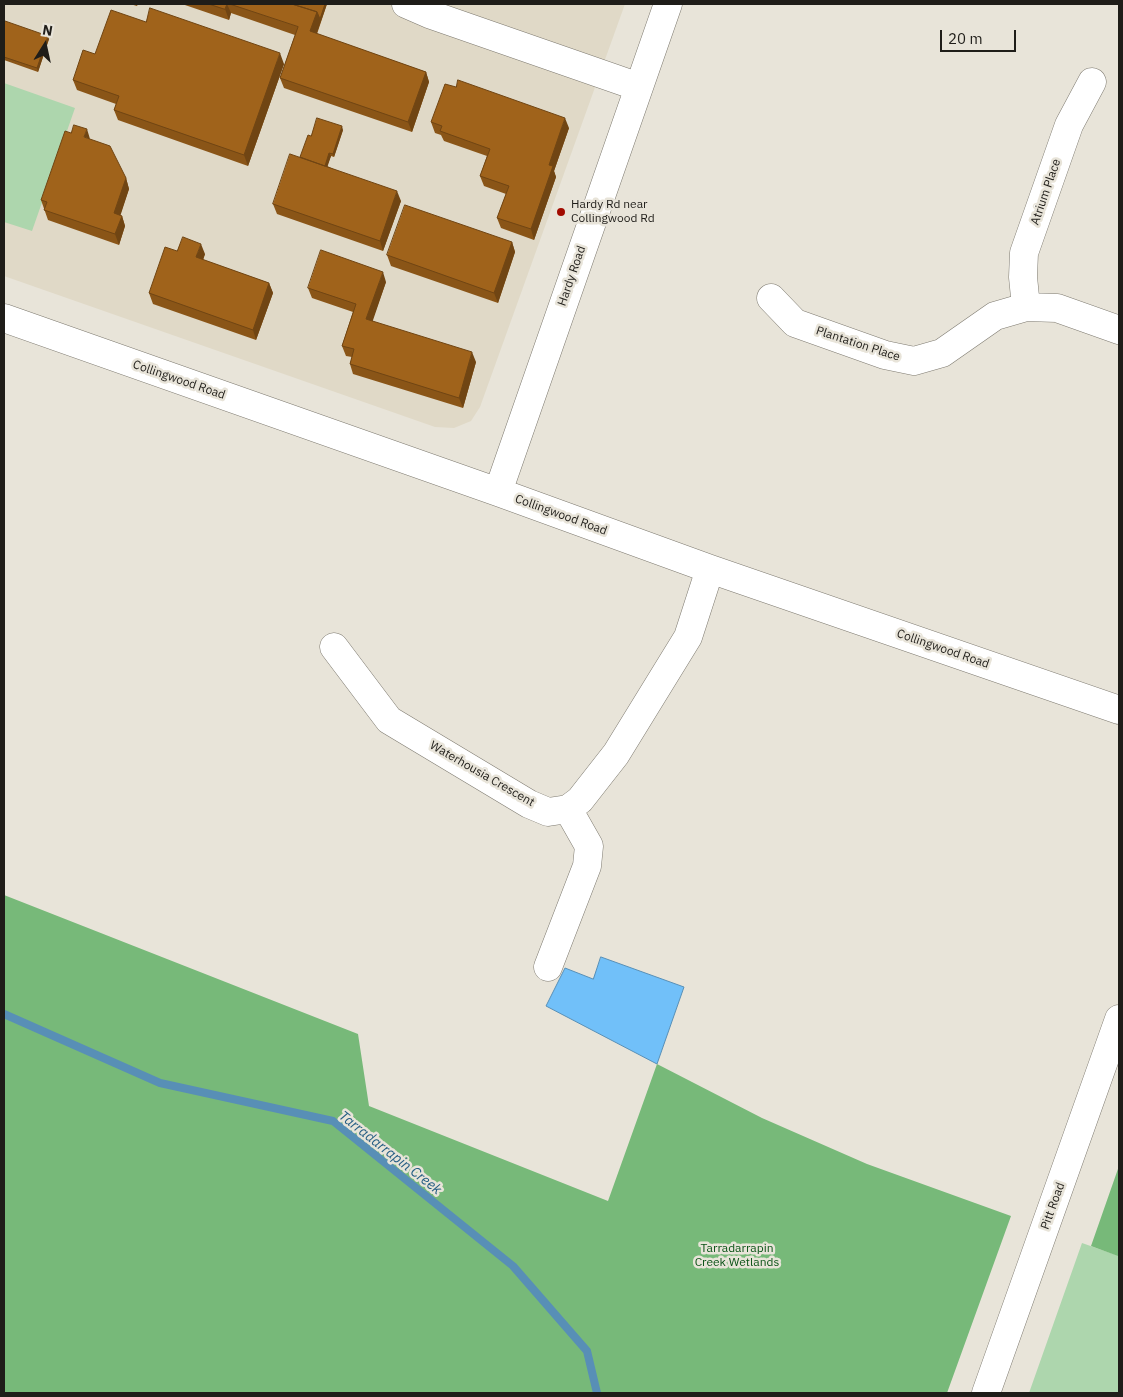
<!DOCTYPE html>
<html>
<head>
<meta charset="utf-8">
<style>
  body { margin:0 }
  #map { position:relative; width:1123px; height:1397px; overflow:hidden; background:#e8e4d9; font-family:"IBM Plex Sans",sans-serif }
  canvas { display:block }
  .frame { position:absolute; inset:0; border:5px solid #1f1d19; pointer-events:none }
  .north { position:absolute; left:20px; top:20px; width:50px; height:50px; -webkit-text-stroke:4px #e8e4d9; paint-order:stroke; rotate:10deg; font-size:14px; font-weight:700; line-height:20px; text-align:center; color:#1f1d19 }
  .north::after { content:''; display:block; margin:auto; width:18px; height:22px; background:#1f1d19; clip-path:polygon(50% 0,100% 100%,50% 72%,0 100%) }
  .scale { position:absolute; left:940px; top:30px; width:76px; height:22px; box-sizing:border-box; border:2px solid #1f1d19; border-top:0; padding-left:6px; font-size:15px; line-height:18px; white-space:nowrap; color:#1f1d19; -webkit-text-stroke:4px #e8e4d9; paint-order:stroke }
</style>
</head>
<body>
<div id="map">
<canvas width="1123" height="1397"></canvas>
<div class="frame"></div>
<div class="north">N</div>
<div class="scale">20 m</div>
</div>
<script>
const ctx = document.querySelector('canvas').getContext('2d');
ctx.lineJoin = 'round';
function fill(path, color) { ctx.fillStyle = color; ctx.fill(path, 'evenodd'); }
function stroke(path, color, width, dash) { ctx.strokeStyle = color; ctx.lineWidth = width; ctx.lineCap = dash ? 'butt' : 'round'; ctx.setLineDash(dash || []); ctx.stroke(path); }
function label(font, color, halo, rows, align = 'center') {
  ctx.font = font + ' "IBM Plex Sans",sans-serif'; ctx.lineWidth = 5; ctx.setLineDash([]); ctx.textBaseline = 'middle'; ctx.strokeStyle = halo; ctx.fillStyle = color; for (const [text, x, y, turn = 0] of rows) {
    ctx.save(); ctx.translate(x, y); ctx.rotate((+turn || 0) * Math.PI / 180); ctx.textAlign = isNaN(turn) ? turn : align; if (halo) ctx.strokeText(text, 0, 0); ctx.fillText(text, 0, 0); ctx.restore();
  }
}
fill(new Path2D(`
  M 4,4 L 625,4 L 480,407 L 471,421 L 454,428 L 435,427 L 4,276 Z`), '#e0d9c7');
fill(new Path2D(`
  M 4,83 L 75,108 L 32,231 L 4,222 Z
  M 1082,1243 L 1119,1256 L 1119,1393 L 1029,1393 Z`), '#add6ad');
fill(new Path2D(`
  M 4,895 L 358,1034 L 369,1106 L 608,1201 L 657,1064 L 762,1118 L 867,1164 L 1011,1216 L 947,1393 L 4,1393 Z
  M 1119,1166 L 1119,1252 L 1118,1256 L 1091,1246 Z`), '#77b979');
const water = new Path2D(`
  M 601,957 L 684,987 L 657,1064 L 546,1006 L 565,968 L 593,979 Z`);
fill(water, '#71c0f9');
stroke(water, '#588fb6', 1);
stroke(new Path2D(`
  M 4,1014 L 160,1083 L 333,1121 L 513,1266 L 587,1351 L 597,1393`), '#588fb6', 8);
const minor = new Path2D(`
  M 406,4 L 429,14 L 639,87
  M 771,298 L 795,323 L 885,355 L 914,361 L 942,353 L 995,316 L 1026,307 L 1057,308 L 1119,330
  M 1026,307 L 1023,277 L 1024,253 L 1069,125 L 1092,82
  M 4,318 L 498,492 L 710,569 L 1119,710
  M 498,492 L 668,4
  M 334,647 L 389,720 L 529,804 L 548,812 L 568,809 L 580,800 L 616,754 L 688,637 L 710,569
  M 548,967 L 587,866 L 589,846 L 568,809
  M 986,1393 L 1119,1019`);
stroke(minor, '#7e7a70', 29);
stroke(minor, '#fff', 28);
fill(new Path2D(`
  M 130,4 L 138,4 L 137,6 Z
  M 182,4 L 327,4 L 317,34 L 426,72 L 429,82 L 412,132 L 284,88 L 280,78 L 295,35 L 231,13 L 229,20 Z
  M 146,22 L 284,64 L 248,166 L 118,120 L 114,110 L 116,104 L 77,90 L 73,80 L 95,54 Z
  M 4,25 L 49,39 L 38,72 L 4,60 Z
  M 431,122 L 569,128 L 554,171 L 556,177 L 534,240 L 501,228 L 497,218 L 506,194 L 484,186 L 480,176 L 487,156 L 444,141 L 441,135 L 435,133 Z
  M 343,130 L 334,157 L 331,156 L 327,166 L 401,201 L 383,251 L 277,214 L 273,204 L 300,157 L 311,136 Z
  M 90,139 L 126,178 L 129,189 L 120,215 L 122,216 L 125,226 L 119,245 L 48,220 L 41,200 Z
  M 512,242 L 515,252 L 498,303 L 391,266 L 387,255 Z
  M 177,251 L 205,254 L 203,260 L 269,283 L 273,293 L 256,340 L 153,304 L 149,293 Z
  M 386,282 L 372,321 L 476,362 L 463,408 L 353,374 L 350,364 L 352,357 L 346,356 L 342,346 L 353,312 L 312,298 L 308,288 Z`), '#8a5517');
fill(new Path2D(`
  M 227,4 L 231,13 L 229,20 L 225,9 Z
  M 325,4 L 327,4 L 314,41 L 310,31 L 317,12 Z
  M 48,36 L 49,39 L 38,72 L 37,68 Z
  M 280,53 L 284,64 L 248,166 L 244,155 Z
  M 426,72 L 429,82 L 412,132 L 408,122 Z
  M 565,118 L 569,128 L 554,171 L 556,177 L 534,240 L 531,229 L 549,165 Z
  M 342,126 L 343,130 L 334,157 L 333,154 Z
  M 87,129 L 90,139 L 84,137 Z
  M 329,153 L 331,156 L 325,174 L 324,170 Z
  M 126,178 L 129,189 L 118,223 L 114,213 Z
  M 397,191 L 401,201 L 383,251 L 380,241 Z
  M 122,216 L 125,226 L 119,245 L 115,234 Z
  M 512,242 L 515,252 L 498,303 L 494,293 Z
  M 201,244 L 205,254 L 200,268 L 196,257 Z
  M 383,272 L 386,282 L 370,329 L 366,319 Z
  M 269,283 L 273,293 L 256,340 L 253,330 Z
  M 472,352 L 476,362 L 463,408 L 459,398 Z`), '#704513');
const building = new Path2D(`
  M 209,4 L 227,4 L 225,9 Z
  M 230,4 L 292,4 L 317,12 L 310,31 L 426,72 L 408,122 L 280,78 L 298,27 Z
  M 292,4 L 325,4 L 320,19 L 317,12 Z
  M 150,8 L 280,53 L 244,155 L 114,110 L 119,96 L 73,80 L 83,50 L 95,54 L 111,10 L 146,22 Z
  M 5,21 L 48,36 L 37,68 L 4,57 L 4,25 Z
  M 458,80 L 565,118 L 549,165 L 553,166 L 531,229 L 497,218 L 509,186 L 480,176 L 490,149 L 440,131 L 442,126 L 431,122 L 445,84 L 456,87 Z
  M 317,118 L 342,126 L 333,154 L 329,153 L 325,166 L 300,157 L 308,135 L 311,136 Z
  M 74,125 L 87,129 L 84,137 L 110,146 L 126,178 L 114,213 L 122,216 L 115,234 L 44,210 L 47,202 L 41,200 L 65,131 L 71,133 Z
  M 290,154 L 397,191 L 380,241 L 273,204 Z
  M 405,205 L 512,242 L 494,293 L 387,255 Z
  M 183,237 L 201,244 L 196,257 L 269,283 L 253,330 L 149,293 L 165,247 L 177,251 Z
  M 321,250 L 383,272 L 366,319 L 472,352 L 459,398 L 350,364 L 354,349 L 342,346 L 356,304 L 308,288 Z`);
fill(building, '#a0631b');
stroke(building, '#704513', 1);
for (const [x, y, r, color] of [
  [561,212,5,"#a20b00"]
]) { const dot = new Path2D(); dot.arc(x, y, r, 0, 2 * Math.PI); ctx.fillStyle = color; ctx.fill(dot); stroke(dot, '#e8e4d9', 2); }
label('12px', '#1f1d19', '#e8e4d9', [
  ["Atrium Place",1046,192,-71],
  ["Hardy Road",572,276,-71],
  ["Plantation Place",858,344,18],
  ["Collingwood Road",179,380,19],
  ["Collingwood Road",561,515,20],
  ["Collingwood Road",943,649,19],
  ["Waterhousia Crescent",482,774,30],
  ["Pitt Road",1053,1206,-70]
]);
label('12px', '#1f1d19', '#e8e4d9', [
  ["Hardy Rd near",571,205],
  ["Collingwood Rd",571,219]
], 'left');
label('12px', '#095215', '#e8e4d9', [
  ["Tarradarrapin",737,1249],
  ["Creek Wetlands",737,1263]
]);
label('italic 14px', '#245d83', '#e8e4d9', [
  ["Tarradarrapin Creek",390,1153,38]
]);
</script>
</body>
</html>
